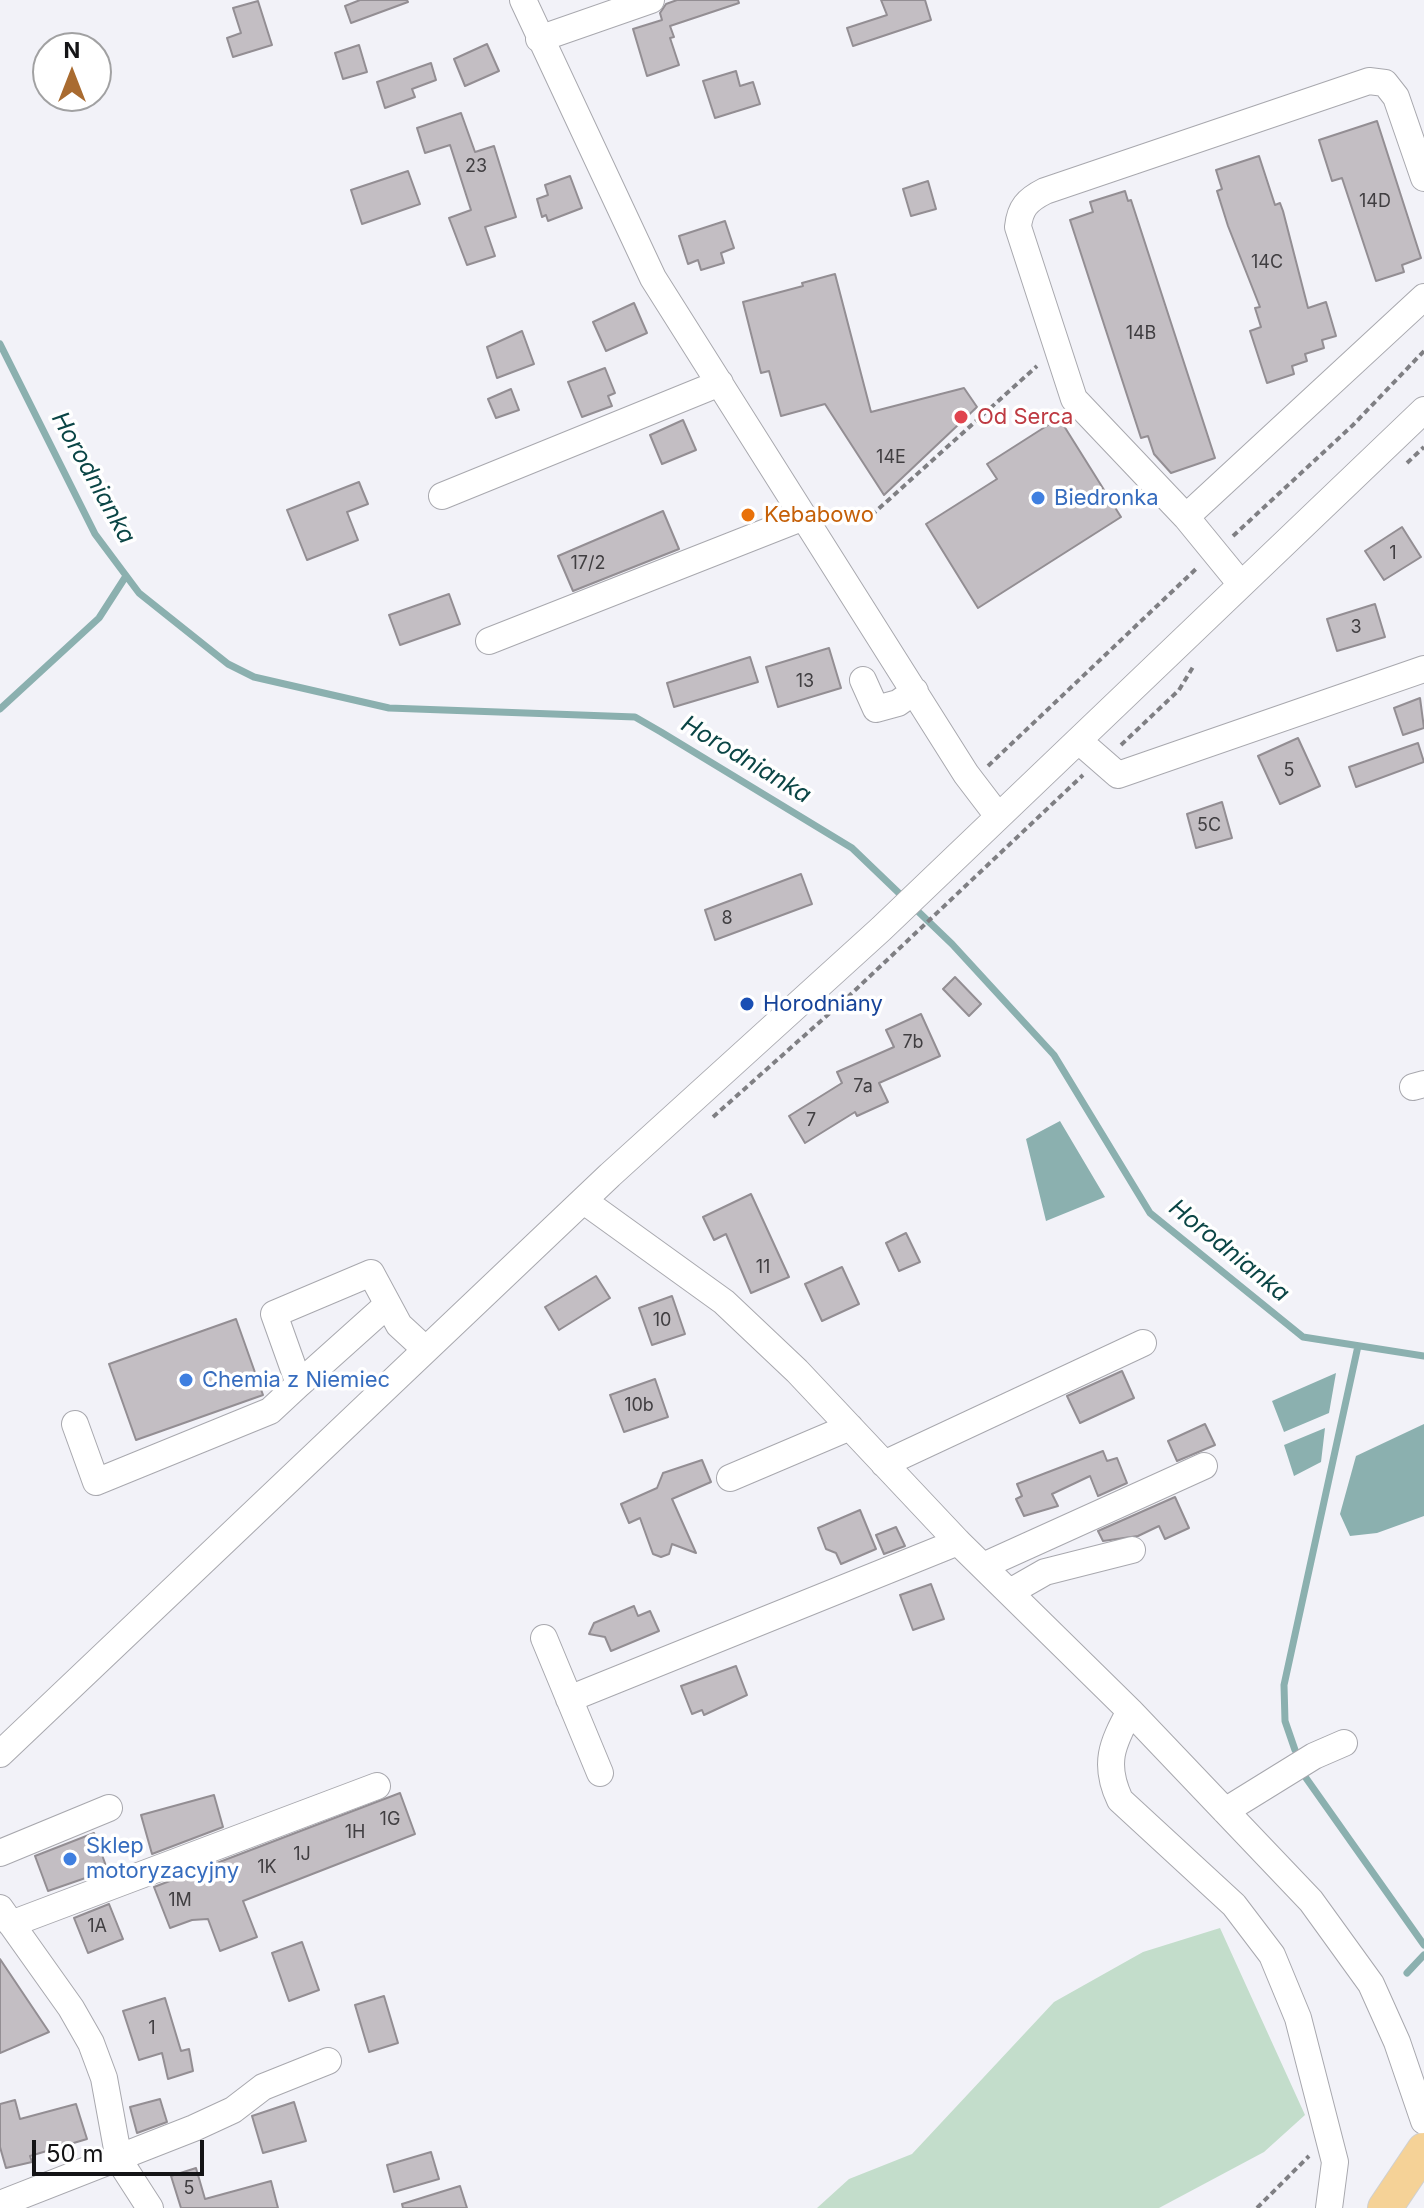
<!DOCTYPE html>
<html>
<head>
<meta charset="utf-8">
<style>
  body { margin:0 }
  #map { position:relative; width:1424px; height:2208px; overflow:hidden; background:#f2f2f8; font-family:Inter,sans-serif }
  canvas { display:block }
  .north { position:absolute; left:32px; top:32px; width:80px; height:80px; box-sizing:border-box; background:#fff; border:2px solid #a1a1a2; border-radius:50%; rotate:0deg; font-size:22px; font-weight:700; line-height:32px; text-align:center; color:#141416 }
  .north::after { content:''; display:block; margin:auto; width:28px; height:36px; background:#a96b30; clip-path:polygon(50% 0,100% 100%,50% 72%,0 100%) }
  .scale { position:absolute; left:32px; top:2140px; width:172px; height:36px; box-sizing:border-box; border:4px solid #141416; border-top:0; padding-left:10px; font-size:24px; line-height:28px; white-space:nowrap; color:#141416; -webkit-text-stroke:6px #fff; paint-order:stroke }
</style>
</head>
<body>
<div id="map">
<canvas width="1424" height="2208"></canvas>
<div class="north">N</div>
<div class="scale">50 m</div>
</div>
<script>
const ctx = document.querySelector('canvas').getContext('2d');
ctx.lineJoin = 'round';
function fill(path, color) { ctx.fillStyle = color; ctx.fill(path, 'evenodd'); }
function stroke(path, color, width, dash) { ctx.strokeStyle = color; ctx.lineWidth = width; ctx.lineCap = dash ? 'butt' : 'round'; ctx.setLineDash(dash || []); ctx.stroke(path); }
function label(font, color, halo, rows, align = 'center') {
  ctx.font = font + ' Inter,sans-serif'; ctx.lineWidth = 7; ctx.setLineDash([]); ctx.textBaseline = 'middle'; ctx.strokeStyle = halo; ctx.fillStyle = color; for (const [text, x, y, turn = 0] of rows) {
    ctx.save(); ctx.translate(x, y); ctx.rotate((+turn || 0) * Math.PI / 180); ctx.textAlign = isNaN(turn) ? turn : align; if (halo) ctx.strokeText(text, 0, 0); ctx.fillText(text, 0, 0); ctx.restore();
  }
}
fill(new Path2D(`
  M 1220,1928 L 1305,2115 L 1264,2152 L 1159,2208 L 817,2208 L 849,2179 L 912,2154 L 1054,2002 L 1143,1952 Z`), '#c3ddcb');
fill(new Path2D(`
  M 1060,1121 L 1105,1197 L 1046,1221 L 1026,1139 Z
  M 1336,1373 L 1329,1413 L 1284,1432 L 1272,1401 Z
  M 1424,1424 L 1424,1516 L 1377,1533 L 1350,1536 L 1340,1514 L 1356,1456 Z
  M 1325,1428 L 1321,1462 L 1294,1476 L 1284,1445 Z`), '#8bb0af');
stroke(new Path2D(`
  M 0,344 L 95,534 L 139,593 L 228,664 L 254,677 L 389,708 L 635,717 L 661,732 L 852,848 L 952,944 L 1054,1055 L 1150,1213 L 1303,1337 L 1424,1356
  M 0,709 L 99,618 L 126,576
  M 1295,1750 L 1285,1721 L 1284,1685 L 1358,1346
  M 1306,1778 L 1424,1945
  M 1407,1973 L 1424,1955`), '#8bb0af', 7);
const building = new Path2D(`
  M 360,0 L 407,0 L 408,2 L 351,23 L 345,6 Z
  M 677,0 L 738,0 L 739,3 L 670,26 L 674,37 L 670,38 L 679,65 L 647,76 L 633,29 L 662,20 L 660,13 L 666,4 Z
  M 881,0 L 925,0 L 931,20 L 853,46 L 847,28 L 887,15 Z
  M 258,1 L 272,45 L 233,57 L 227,38 L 241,33 L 233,8 Z
  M 487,44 L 499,71 L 465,86 L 454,59 Z
  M 359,45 L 367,72 L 343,79 L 335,53 Z
  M 431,63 L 436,80 L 412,89 L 415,97 L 385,108 L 377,82 Z
  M 736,71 L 740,86 L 753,82 L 760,104 L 715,118 L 703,81 Z
  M 461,113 L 475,152 L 494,146 L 516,217 L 485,227 L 495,256 L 467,265 L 449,218 L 471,210 L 450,145 L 425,153 L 417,128 Z
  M 1377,121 L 1421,258 L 1402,265 L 1404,272 L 1376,281 L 1342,178 L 1332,181 L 1319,140 Z
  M 1259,156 L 1275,205 L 1280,203 L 1283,211 L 1308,308 L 1326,302 L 1336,336 L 1322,340 L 1324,348 L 1305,354 L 1307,361 L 1292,366 L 1294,374 L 1267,383 L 1250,331 L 1261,327 L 1255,308 L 1260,307 L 1228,226 L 1217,191 L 1222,189 L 1216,170 Z
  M 408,171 L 420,204 L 362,224 L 351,190 Z
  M 570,176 L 582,208 L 548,221 L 546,215 L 542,217 L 537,199 L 548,195 L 545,185 Z
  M 928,181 L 936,209 L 911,216 L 903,189 Z
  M 1125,191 L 1128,201 L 1131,200 L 1215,458 L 1171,473 L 1154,454 L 1148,436 L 1141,438 L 1070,220 L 1093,212 L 1090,202 Z
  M 725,221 L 734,248 L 721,253 L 724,263 L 701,270 L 698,260 L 688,264 L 679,236 Z
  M 835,274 L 871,412 L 964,388 L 977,407 L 884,495 L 825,404 L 781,416 L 769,371 L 761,373 L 743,302 L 803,286 L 802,283 Z
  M 634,303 L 647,333 L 606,351 L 593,322 Z
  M 522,331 L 534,364 L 497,378 L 487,347 Z
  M 605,368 L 615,393 L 608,396 L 612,406 L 582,417 L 568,382 Z
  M 511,389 L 519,410 L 496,418 L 488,399 Z
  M 1059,418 L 1121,517 L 978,608 L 926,524 L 997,479 L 987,464 Z
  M 683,420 L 696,450 L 662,464 L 650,435 Z
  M 359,482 L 368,504 L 347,512 L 358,540 L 307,560 L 287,510 Z
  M 663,511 L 679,549 L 573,591 L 558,556 Z
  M 1402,527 L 1421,557 L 1384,580 L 1365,551 Z
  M 449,594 L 460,624 L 400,645 L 389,615 Z
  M 1375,604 L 1385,637 L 1337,651 L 1327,619 Z
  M 829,648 L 841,688 L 778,707 L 766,667 Z
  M 750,657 L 758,682 L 674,707 L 667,683 Z
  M 1420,698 L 1424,728 L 1403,735 L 1394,708 Z
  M 1298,738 L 1320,786 L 1280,804 L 1258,756 Z
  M 1418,743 L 1424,762 L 1356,787 L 1349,767 Z
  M 1222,802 L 1232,838 L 1196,848 L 1187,814 Z
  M 801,874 L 812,904 L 715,940 L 705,910 Z
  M 955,977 L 981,1004 L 969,1016 L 943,989 Z
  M 921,1014 L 940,1056 L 879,1083 L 888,1102 L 857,1116 L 855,1112 L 805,1143 L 789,1116 L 842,1083 L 837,1072 L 894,1047 L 886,1030 Z
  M 751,1194 L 789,1277 L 751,1293 L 726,1234 L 714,1240 L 703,1217 Z
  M 906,1233 L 920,1262 L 899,1271 L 886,1243 Z
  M 842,1267 L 859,1304 L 822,1321 L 805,1284 Z
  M 596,1276 L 610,1298 L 559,1330 L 545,1307 Z
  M 672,1296 L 685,1334 L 652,1345 L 639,1308 Z
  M 236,1319 L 263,1395 L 136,1440 L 109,1364 Z
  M 1122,1371 L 1134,1398 L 1080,1423 L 1067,1396 Z
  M 655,1379 L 668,1417 L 624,1432 L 610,1395 Z
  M 1205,1424 L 1215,1445 L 1177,1461 L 1168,1441 Z
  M 1103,1451 L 1107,1461 L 1117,1458 L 1127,1483 L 1098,1496 L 1090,1476 L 1052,1494 L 1058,1506 L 1024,1516 L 1016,1499 L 1022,1496 L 1017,1484 Z
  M 702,1460 L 711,1482 L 672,1499 L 696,1553 L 672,1544 L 669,1554 L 661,1557 L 653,1554 L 640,1518 L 629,1523 L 621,1504 L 657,1488 L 663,1473 Z
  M 1175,1497 L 1189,1528 L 1165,1539 L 1159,1526 L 1138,1536 L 1103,1541 L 1098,1531 Z
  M 860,1510 L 876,1549 L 841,1564 L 836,1553 L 826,1549 L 818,1528 Z
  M 896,1527 L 905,1546 L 884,1554 L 876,1535 Z
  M 931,1584 L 944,1619 L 913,1630 L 900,1595 Z
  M 634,1606 L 638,1616 L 650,1611 L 659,1631 L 611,1651 L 605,1637 L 589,1634 L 594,1623 Z
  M 736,1666 L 747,1695 L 704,1715 L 702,1710 L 692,1714 L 681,1686 Z
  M 400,1793 L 415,1834 L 243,1901 L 257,1937 L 220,1951 L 208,1919 L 192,1920 L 170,1928 L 154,1887 Z
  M 214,1795 L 223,1827 L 152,1854 L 141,1815 Z
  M 94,1833 L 106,1866 L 95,1870 L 97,1874 L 48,1891 L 35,1856 Z
  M 109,1904 L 123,1939 L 88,1953 L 74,1918 Z
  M 302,1942 L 319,1990 L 289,2001 L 272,1953 Z
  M 0,1959 L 49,2032 L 0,2053 Z
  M 384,1996 L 398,2043 L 369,2052 L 355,2005 Z
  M 165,1998 L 181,2051 L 189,2049 L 193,2071 L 168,2079 L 162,2053 L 139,2060 L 123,2011 Z
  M 160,2099 L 167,2122 L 137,2133 L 130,2107 Z
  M 15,2100 L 20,2119 L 76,2104 L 87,2139 L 30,2156 L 32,2162 L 6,2168 L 0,2147 L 0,2104 Z
  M 294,2102 L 306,2141 L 263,2153 L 252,2116 Z
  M 431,2152 L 439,2179 L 394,2192 L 387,2165 Z
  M 196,2168 L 205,2199 L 271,2181 L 278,2208 L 181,2208 L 171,2176 Z
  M 460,2186 L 467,2208 L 403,2208 L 402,2204 Z`);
fill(building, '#c3bec3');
stroke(building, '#938e93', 2);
const minor = new Path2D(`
  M 523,0 L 653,278 L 966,774 L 998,816
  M 539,39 L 651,0
  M 442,496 L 720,383
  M 1186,517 L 1424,297
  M 1240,583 L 1186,517 L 1074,399 L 1018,227 C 1020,208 1027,200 1045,191 L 1369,81 L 1385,83 L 1396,97 L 1424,178
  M 489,641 L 804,517
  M 863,680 L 876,709 L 898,703 L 915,691
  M 1079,741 L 1118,775 L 1424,669
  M 1413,1087 L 1424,1084
  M 584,1201 L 724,1302 L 797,1371 L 958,1542 L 1130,1711 C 1112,1744 1103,1764 1120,1800 L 1234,1905 L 1272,1955 L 1298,2018 L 1335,2162 L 1329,2208
  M 299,1384 L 386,1306
  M 75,1424 L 96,1482 L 270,1411 L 299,1384 L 274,1314 L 371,1273 L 399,1325 L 425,1349
  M 884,1464 L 1143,1343
  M 730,1478 L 850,1427
  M 983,1566 L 1204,1466
  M 1010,1592 L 1045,1572 L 1132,1550
  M 544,1638 L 600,1773
  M 569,1699 L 958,1542
  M 1130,1711 L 1311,1901 L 1371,1984 L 1397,2042 L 1424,2121
  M 0,1754 L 610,1175 L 881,929 L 1424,410
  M 1225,1811 L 1314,1756 L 1344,1743
  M 0,1853 L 109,1808
  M 0,1908 L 71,2008 L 91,2043 L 104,2078 L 119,2160 L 150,2208
  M 11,1924 L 377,1786
  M 0,2204 L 194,2128 L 233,2110 L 263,2087 L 328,2061`);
const major = new Path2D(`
  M 1385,2208 L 1424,2150`);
stroke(minor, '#a8a8ae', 28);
stroke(major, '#d0d0d0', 36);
stroke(new Path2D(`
  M 1407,463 L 1424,447
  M 864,522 L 1037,366
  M 1233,536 L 1353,425 L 1424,351
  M 1121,745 L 1179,690 L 1193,667
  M 988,766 L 1197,568
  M 713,1117 L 850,995 L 1083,775
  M 1257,2208 L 1309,2156`), '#7f7f83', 4, [6, 4]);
stroke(minor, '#fff', 26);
stroke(major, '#f5d297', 34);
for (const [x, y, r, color] of [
  [961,417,8,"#e0444e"],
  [1038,498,8,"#3f7fe0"],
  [748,515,8,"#e8710a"],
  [747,1004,8,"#1a4fb4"],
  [186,1380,8,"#3f7fe0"],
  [70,1859,8,"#3f7fe0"]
]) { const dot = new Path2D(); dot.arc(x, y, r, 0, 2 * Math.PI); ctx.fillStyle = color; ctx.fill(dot); stroke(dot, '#fff', 3); }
label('18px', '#403e41', null, [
  ["23",476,167],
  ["14D",1375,202],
  ["14C",1267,263],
  ["14B",1141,334],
  ["14E",891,458],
  ["1",1393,554],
  ["17/2",588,564],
  ["3",1356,628],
  ["13",805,682],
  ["5",1289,771],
  ["5C",1209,826],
  ["8",727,919],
  ["7b",913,1043],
  ["7a",863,1087],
  ["7",811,1121],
  ["11",763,1268],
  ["10",662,1321],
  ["10b",639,1406],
  ["1G",390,1820],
  ["1H",355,1833],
  ["1J",302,1855],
  ["1K",267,1868],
  ["1M",180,1901],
  ["1A",97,1927],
  ["1",152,2029],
  ["5",189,2189]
]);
label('22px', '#be3a42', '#fff', [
  ["Od Serca",977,417]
], 'left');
label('22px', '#366cbe', '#fff', [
  ["Biedronka",1054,498],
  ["Chemia z Niemiec",202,1380],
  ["Sklep",86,1846],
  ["motoryzacyjny",86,1871]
], 'left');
label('22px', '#c56008', '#fff', [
  ["Kebabowo",764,515]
], 'left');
label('22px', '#164399', '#fff', [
  ["Horodniany",763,1004]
], 'left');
label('italic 24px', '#0a4545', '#fff', [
  ["Horodnianka",93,478,61],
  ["Horodnianka",746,760,31],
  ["Horodnianka",1229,1251,39]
]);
</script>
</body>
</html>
